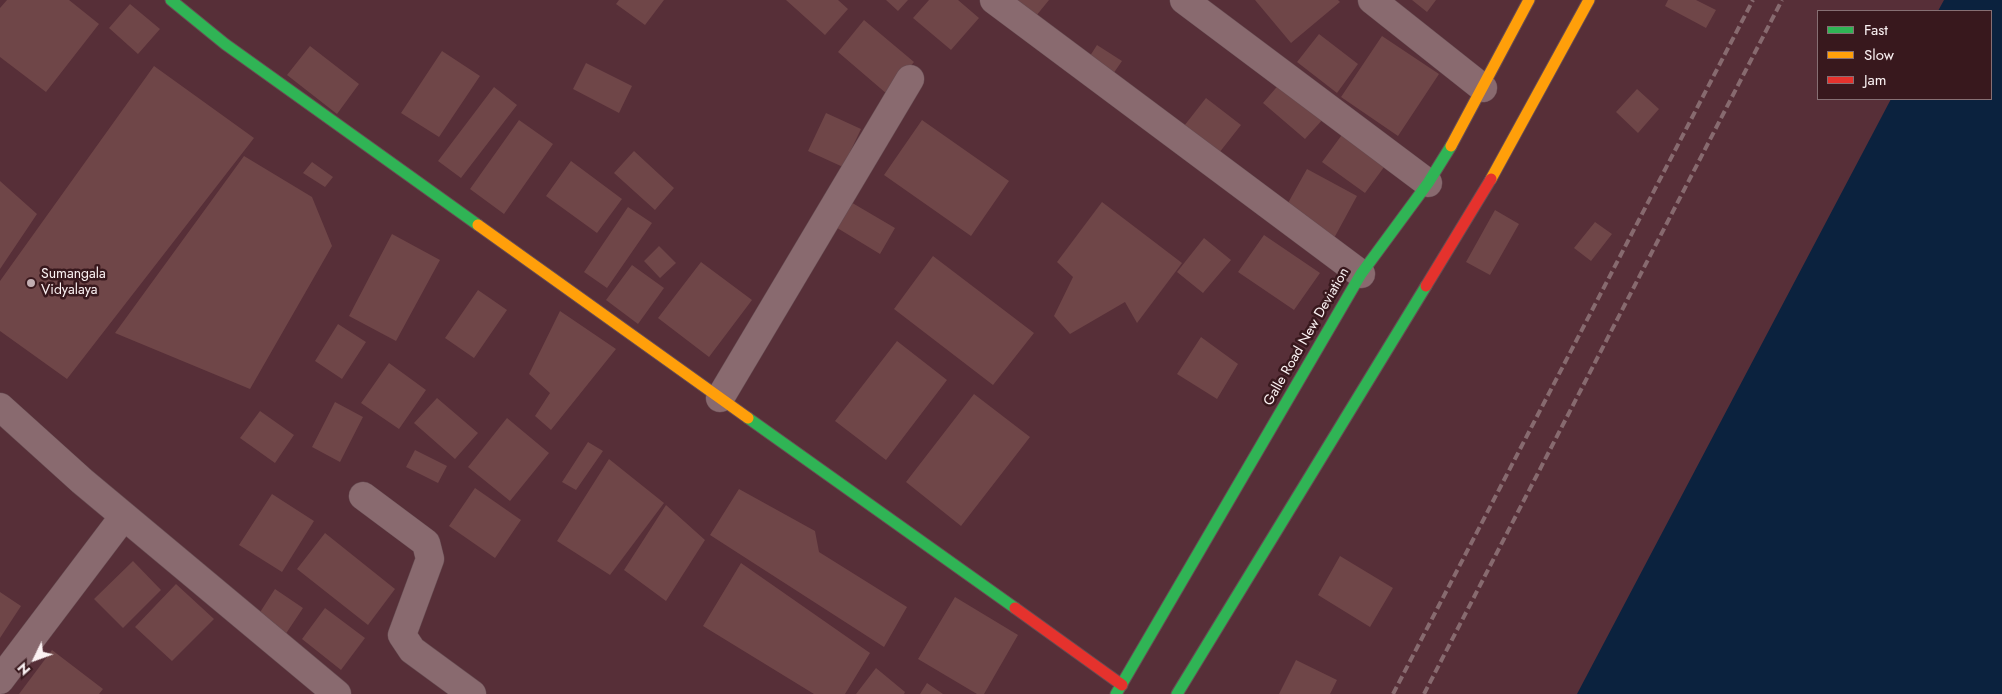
<!DOCTYPE html>
<html>
<head>
<meta charset="utf-8">
<style>
  body { margin:0 }
  #map { position:relative; width:2002px; height:694px; overflow:hidden; background:#572f38; font-family:Jost,sans-serif }
  canvas { display:block }
  .legend { position:absolute; left:1817px; top:10px; width:175px; height:90px; box-sizing:border-box; background:#38181d; border:1px solid #866f73; margin:0; padding:6px 9px; list-style:none; font-size:15px; color:#fbf2f3 }
  .legend li { display:flex; align-items:center; gap:10px; height:25px }
  .legend b { width:25px; border:1px solid #866f73 }
  .north { position:absolute; left:10px; top:634px; width:50px; height:50px; -webkit-text-stroke:4px #38181d; paint-order:stroke; rotate:228deg; font-size:14px; font-weight:700; line-height:20px; text-align:center; color:#fbf2f3 }
  .north::after { content:''; display:block; margin:auto; width:18px; height:22px; background:#fbf2f3; clip-path:polygon(50% 0,100% 100%,50% 72%,0 100%) }
</style>
</head>
<body>
<div id="map">
<canvas width="2002" height="694"></canvas>
<ul class="legend">
<li><b style="height:6px;background:#30b455"></b>Fast</li>
<li><b style="height:6px;background:#ff9f0a"></b>Slow</li>
<li><b style="height:6px;background:#e5322d"></b>Jam</li>
</ul>
<div class="north">N</div>
</div>
<script>
const ctx = document.querySelector('canvas').getContext('2d');
ctx.lineJoin = 'round';
function fill(path, color) { ctx.fillStyle = color; ctx.fill(path, 'evenodd'); }
function stroke(path, color, width, dash) { ctx.strokeStyle = color; ctx.lineWidth = width; ctx.lineCap = dash ? 'butt' : 'round'; ctx.setLineDash(dash || []); ctx.stroke(path); }
function label(font, color, halo, rows, align = 'center') {
  ctx.font = font + ' Jost,sans-serif'; ctx.lineWidth = 5; ctx.setLineDash([]); ctx.textBaseline = 'middle'; ctx.strokeStyle = halo; ctx.fillStyle = color; for (const [text, x, y, turn = 0] of rows) {
    ctx.save(); ctx.translate(x, y); ctx.rotate((+turn || 0) * Math.PI / 180); ctx.textAlign = isNaN(turn) ? turn : align; if (halo) ctx.strokeText(text, 0, 0); ctx.fillText(text, 0, 0); ctx.restore();
  }
}
fill(new Path2D(`
  M 1944,0 L 2002,0 L 2002,694 L 1577,694 L 1891,99 L 1991,99 L 1991,11 L 1938,11 Z`), '#0b223e');
fill(new Path2D(`
  M 7,0 L 69,0 L 99,24 L 46,92 L 0,57 L 0,8 Z
  M 619,0 L 664,0 L 645,25 L 616,4 Z
  M 786,0 L 838,0 L 848,9 L 825,35 Z
  M 886,0 L 908,0 L 898,11 Z
  M 929,0 L 958,0 L 979,18 L 951,50 L 913,18 Z
  M 1015,0 L 1049,0 L 1036,16 Z
  M 1255,0 L 1338,0 L 1340,2 L 1291,43 Z
  M 1412,0 L 1436,0 L 1427,12 Z
  M 1668,0 L 1696,0 L 1716,10 L 1706,28 L 1665,6 Z
  M 130,4 L 160,29 L 138,54 L 109,28 Z
  M 864,20 L 914,62 L 887,94 L 838,52 Z
  M 1319,34 L 1358,64 L 1337,93 L 1297,62 Z
  M 1382,36 L 1439,74 L 1398,136 L 1341,97 Z
  M 1097,45 L 1122,61 L 1113,74 L 1088,59 Z
  M 310,46 L 359,84 L 337,114 L 287,75 Z
  M 442,51 L 480,76 L 439,137 L 401,113 Z
  M 586,63 L 632,86 L 619,113 L 573,89 Z
  M 154,66 L 254,138 L 67,379 L 0,331 L 0,281 Z
  M 1281,82 L 1324,118 L 1305,139 L 1263,103 Z
  M 494,87 L 517,105 L 461,178 L 438,161 Z
  M 1637,89 L 1659,109 L 1638,133 L 1616,112 Z
  M 1206,98 L 1241,125 L 1219,153 L 1184,126 Z
  M 826,113 L 861,129 L 843,167 L 808,151 Z
  M 519,120 L 553,144 L 504,214 L 470,189 Z
  M 922,120 L 1009,181 L 971,236 L 884,175 Z
  M 1344,132 L 1387,163 L 1365,193 L 1322,162 Z
  M 634,151 L 674,188 L 655,210 L 614,173 Z
  M 244,156 L 312,197 L 332,246 L 250,389 L 115,333 Z
  M 571,161 L 622,199 L 597,233 L 546,196 Z
  M 312,162 L 333,177 L 325,187 L 303,173 Z
  M 1307,169 L 1357,196 L 1333,240 L 1283,212 Z
  M 0,181 L 37,214 L 0,269 Z
  M 849,201 L 895,228 L 880,254 L 834,226 Z
  M 1102,202 L 1182,263 L 1137,323 L 1125,302 L 1070,334 L 1054,316 L 1073,277 L 1057,262 Z
  M 628,207 L 652,223 L 607,288 L 584,272 Z
  M 1495,210 L 1519,224 L 1490,275 L 1466,262 Z
  M 1595,222 L 1612,234 L 1591,261 L 1574,248 Z
  M 392,234 L 440,260 L 396,341 L 349,316 Z
  M 1264,235 L 1320,273 L 1294,310 L 1238,272 Z
  M 1204,238 L 1231,260 L 1203,293 L 1177,272 Z
  M 659,246 L 676,263 L 660,278 L 644,261 Z
  M 933,256 L 1034,333 L 993,385 L 894,309 Z
  M 701,262 L 752,300 L 709,357 L 658,318 Z
  M 632,265 L 664,288 L 638,324 L 606,300 Z
  M 478,290 L 507,310 L 474,358 L 445,338 Z
  M 560,311 L 616,349 L 551,430 L 535,416 L 550,393 L 529,374 Z
  M 338,324 L 366,342 L 342,379 L 315,361 Z
  M 1201,337 L 1238,364 L 1217,399 L 1177,374 Z
  M 897,341 L 947,380 L 886,460 L 835,421 Z
  M 389,363 L 426,390 L 399,429 L 361,403 Z
  M 974,394 L 1030,437 L 961,526 L 906,482 Z
  M 437,398 L 478,433 L 455,459 L 414,423 Z
  M 335,402 L 363,417 L 340,462 L 312,447 Z
  M 260,411 L 294,435 L 275,463 L 240,438 Z
  M 507,418 L 549,453 L 510,501 L 468,467 Z
  M 588,442 L 603,451 L 576,490 L 562,482 Z
  M 415,450 L 447,466 L 438,483 L 406,467 Z
  M 609,459 L 664,503 L 610,575 L 557,541 Z
  M 475,488 L 521,520 L 495,558 L 449,526 Z
  M 739,489 L 815,531 L 819,552 L 907,607 L 884,647 L 710,535 Z
  M 272,494 L 314,521 L 282,572 L 239,545 Z
  M 666,505 L 705,540 L 666,601 L 624,570 Z
  M 325,533 L 395,589 L 368,625 L 297,569 Z
  M 1340,556 L 1393,588 L 1370,627 L 1318,595 Z
  M 133,561 L 161,590 L 123,628 L 94,599 Z
  M 741,563 L 870,653 L 845,694 L 814,694 L 703,626 Z
  M 176,584 L 214,619 L 172,661 L 135,627 Z
  M 275,589 L 303,608 L 283,638 L 255,620 Z
  M 0,592 L 21,606 L 0,638 Z
  M 955,597 L 1018,635 L 984,694 L 977,694 L 918,659 Z
  M 325,608 L 365,638 L 341,670 L 302,639 Z
  M 52,650 L 103,689 L 99,694 L 19,694 Z
  M 1296,660 L 1337,680 L 1330,694 L 1279,694 Z
  M 876,668 L 905,692 L 904,694 L 856,694 Z
  M 927,683 L 943,694 L 920,694 Z`), '#6f4648');
const street = new Path2D(`
  M 994,0 L 1361,274
  M 1184,0 L 1428,183
  M 1372,0 L 1483,88
  M 720,398 L 910,79
  M 0,407 L 82,481 L 337,694
  M 363,496 L 426,543 L 430,559 L 402,635 L 412,650 L 472,694
  M 0,680 L 124,516`);
const fast = new Path2D(`
  M 171,0 L 225,44 L 478,225
  M 748,418 L 1015,608
  M 1116,694 L 1361,274 L 1428,183 L 1451,146
  M 1177,694 L 1426,286`);
const slow = new Path2D(`
  M 1451,146 L 1529,0
  M 1491,179 L 1589,0
  M 478,225 L 748,418`);
const jam = new Path2D(`
  M 1426,286 L 1491,179
  M 1015,608 L 1122,685`);
stroke(street, '#674c52', 29);
stroke(fast, '#674c52', 13);
stroke(slow, '#674c52', 13);
stroke(jam, '#674c52', 13);
stroke(street, '#896a6f', 28);
stroke(fast, '#30b455', 11);
stroke(slow, '#ff9f0a', 11);
stroke(jam, '#e5322d', 11);
stroke(new Path2D(`
  M 1393,694 L 1753,0
  M 1424,694 L 1782,0`), '#876a6f', 4, [8, 4]);
for (const [x, y, r, color] of [
  [31,283,5,"#c2aeb2"]
]) { const dot = new Path2D(); dot.arc(x, y, r, 0, 2 * Math.PI); ctx.fillStyle = color; ctx.fill(dot); stroke(dot, '#38181d', 2); }
label('14px', '#fbf2f3', '#38181d', [
  ["Sumangala",41,275],
  ["Vidyalaya",41,291]
], 'left');
label('14px', '#fbf2f3', '#38181d', [
  ["Galle Road New Deviation",1307,337,-60]
]);
</script>
</body>
</html>
